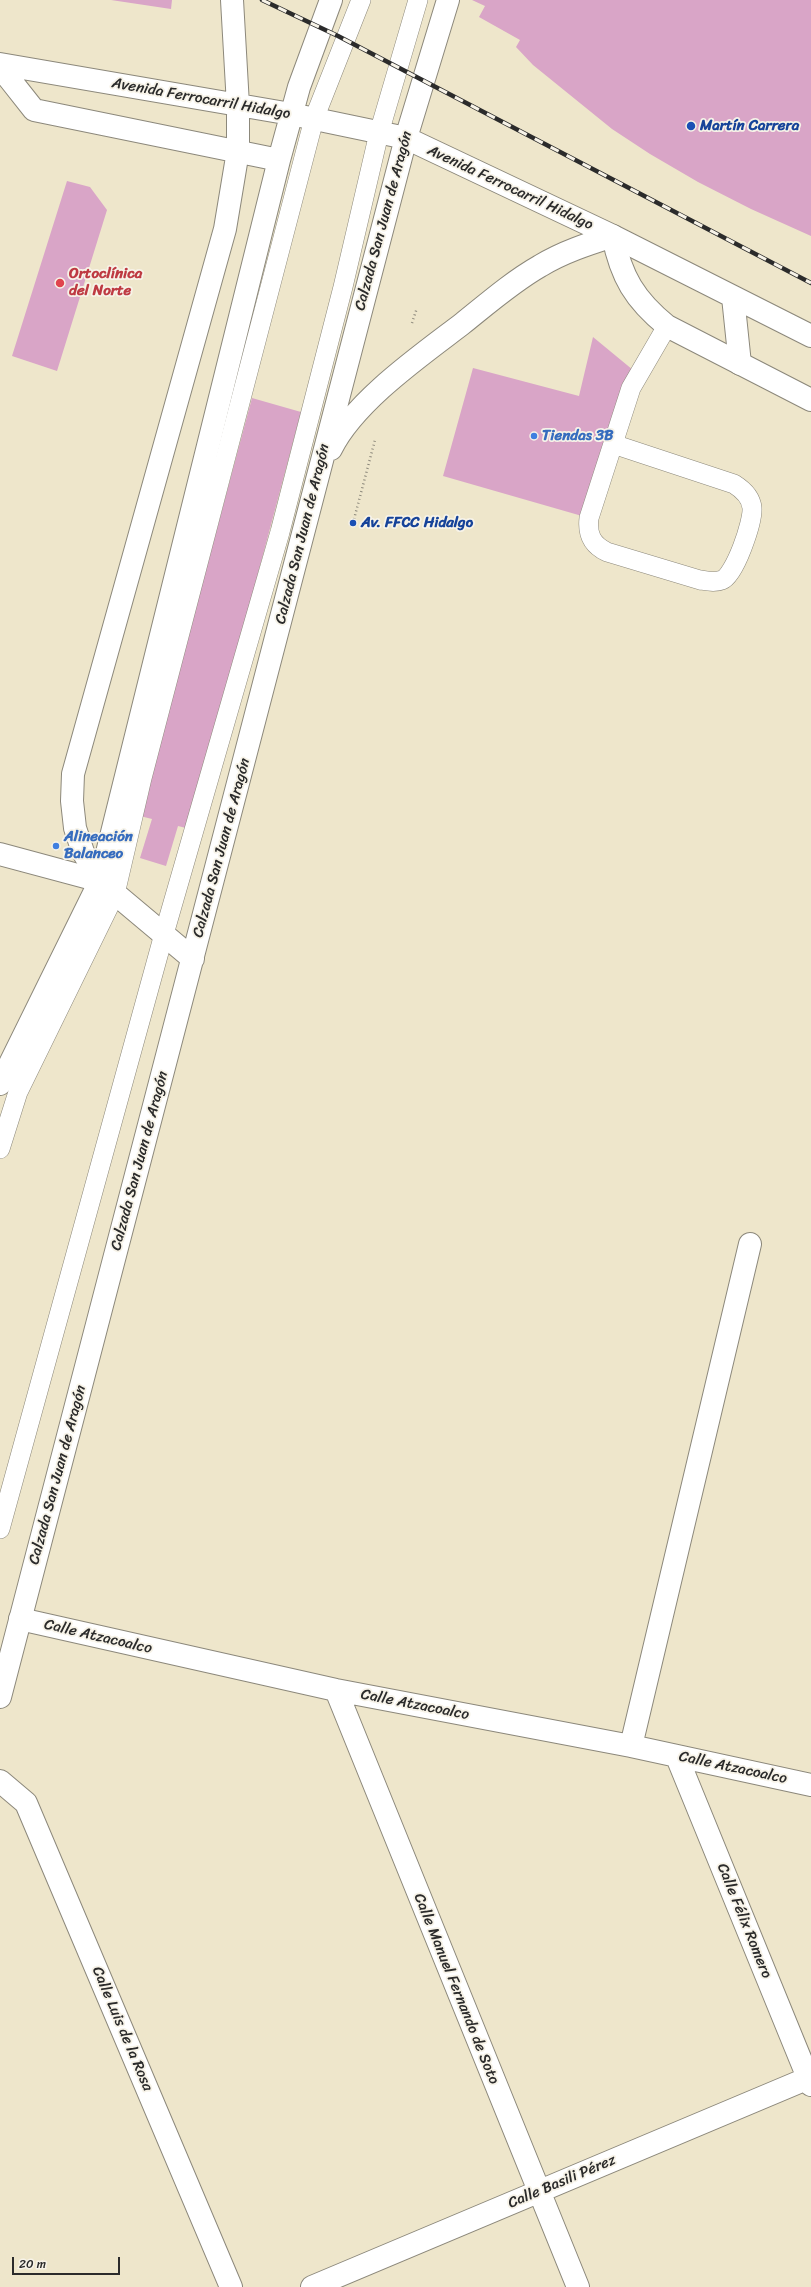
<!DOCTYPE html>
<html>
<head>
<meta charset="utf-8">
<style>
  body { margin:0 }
  #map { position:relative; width:811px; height:2287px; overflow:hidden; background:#eee6cb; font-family:Sriracha,sans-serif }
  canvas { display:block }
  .scale { position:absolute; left:12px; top:2257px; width:108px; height:18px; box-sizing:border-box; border:2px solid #2b2b2b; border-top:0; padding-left:5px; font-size:12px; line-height:14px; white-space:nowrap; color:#2b2b2b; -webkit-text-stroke:3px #f7f3e8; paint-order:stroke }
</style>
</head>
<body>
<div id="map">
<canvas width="811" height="2287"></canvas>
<div class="scale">20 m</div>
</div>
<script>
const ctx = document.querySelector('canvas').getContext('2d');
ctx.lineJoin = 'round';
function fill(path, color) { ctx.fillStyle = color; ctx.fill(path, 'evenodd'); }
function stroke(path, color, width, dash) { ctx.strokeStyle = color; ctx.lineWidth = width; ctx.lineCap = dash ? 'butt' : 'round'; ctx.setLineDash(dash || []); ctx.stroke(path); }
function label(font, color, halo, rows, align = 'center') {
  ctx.font = font + ' Sriracha,sans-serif'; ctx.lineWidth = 3.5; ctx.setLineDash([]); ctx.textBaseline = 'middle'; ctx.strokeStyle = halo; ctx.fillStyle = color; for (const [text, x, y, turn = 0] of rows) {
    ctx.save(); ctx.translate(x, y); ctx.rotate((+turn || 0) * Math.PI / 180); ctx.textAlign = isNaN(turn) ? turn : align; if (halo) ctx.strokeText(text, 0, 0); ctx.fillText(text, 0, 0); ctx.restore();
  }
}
fill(new Path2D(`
  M 111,0 L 172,0 L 171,9 Z
  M 472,0 L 811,0 L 811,236 L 751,209 L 698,182 L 650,154 L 612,129 L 533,65 L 516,47 L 520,40 L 479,17 L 485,6 Z
  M 67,181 L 90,187 L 107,210 L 57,371 L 12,356 Z
  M 593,337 L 633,370 L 589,518 L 443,476 L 473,368 L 579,396 Z
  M 252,398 L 301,412 L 190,829 L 178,826 L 166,866 L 140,858 L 152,819 L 140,816 Z`), '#d9a5c7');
const lane = new Path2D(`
  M 613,444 L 734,484 C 742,489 751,496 752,508 C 753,522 735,575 722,580 C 715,583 707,581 700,580 L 607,552 C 592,545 587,535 589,518 L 631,388 L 667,326
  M 0,1149 L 18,1092 L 115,894 L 142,778 L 314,119 L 361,0
  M 0,1529 L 164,934 L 280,532 L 343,287 L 379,133 L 418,0`);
const street = new Path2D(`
  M 613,236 C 621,277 635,300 667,326 L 811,400
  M 0,854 L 100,881
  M 20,1619 L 336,1690 L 631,1746 L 811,1785
  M 336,1690 L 578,2287
  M 631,1746 L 750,1244
  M 677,1757 L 811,2085
  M 0,1781 L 26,1803 L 231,2287
  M 312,2287 L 811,2077`);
const primary = new Path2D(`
  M 0,64 L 291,114 L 406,138 L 613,236 L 811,336
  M 0,67 L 34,110 L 279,160
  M 733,297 L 740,364
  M 331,449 C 354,402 420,356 462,324 C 487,304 512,282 540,266 C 563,252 588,244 613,236
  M 193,959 L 100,881 L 83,852 L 75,828 L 72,801 L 73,774 L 225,229 L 238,151 L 238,105 L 232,0
  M 0,1084 L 100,881 L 279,160 L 299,87 L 331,0
  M 0,1697 L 406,138 L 448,0`);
stroke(lane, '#8c887b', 20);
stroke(street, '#8c887b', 24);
stroke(primary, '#8c887b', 24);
stroke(new Path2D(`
  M 412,323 L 417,308
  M 353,523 L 375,440`), '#8c887b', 2.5, [1, 3]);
stroke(lane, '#fff', 19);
stroke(street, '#fff', 22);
stroke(primary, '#fff', 22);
const rail = new Path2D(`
  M 262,0 L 338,36 L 811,283`);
stroke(rail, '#2b2b2b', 4.5);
stroke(rail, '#f7f3e8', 3, [9]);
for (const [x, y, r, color] of [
  [691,126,5,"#1a4fb4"],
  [60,283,5,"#e0444e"],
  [534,436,4,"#3f7fe0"],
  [353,523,4,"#1a4fb4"],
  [56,846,4,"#3f7fe0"]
]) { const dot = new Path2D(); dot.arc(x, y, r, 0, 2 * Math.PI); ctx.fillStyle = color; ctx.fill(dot); stroke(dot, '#f7f3e8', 1.5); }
label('15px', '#2b2b2b', '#f7f3e8', [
  ["Avenida Ferrocarril Hidalgo",201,99,10],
  ["Avenida Ferrocarril Hidalgo",510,188,25],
  ["Calzada San Juan de Aragón",384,221,-75],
  ["Calzada San Juan de Aragón",303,534,-76],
  ["Calzada San Juan de Aragón",222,848,-75],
  ["Calzada San Juan de Aragón",140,1161,-75],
  ["Calzada San Juan de Aragón",58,1475,-75],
  ["Calle Atzacoalco",98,1637,13],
  ["Calle Atzacoalco",415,1705,11],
  ["Calle Atzacoalco",733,1768,12],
  ["Calle Félix Romero",744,1921,68],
  ["Calle Manuel Fernando de Soto",456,1989,68],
  ["Calle Luis de la Rosa",122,2029,67],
  ["Calle Basili Pérez",562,2182,-23]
]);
label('bold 15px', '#164399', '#f7f3e8', [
  ["Martín Carrera",700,126],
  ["Av. FFCC Hidalgo",361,523]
], 'left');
label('bold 15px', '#be3a42', '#f7f3e8', [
  ["Ortoclínica",69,274],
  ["del Norte",69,291]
], 'left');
label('bold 15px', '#366cbe', '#f7f3e8', [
  ["Tiendas 3B",542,436],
  ["Alineación",64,837],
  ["Balanceo",64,854]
], 'left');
</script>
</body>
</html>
